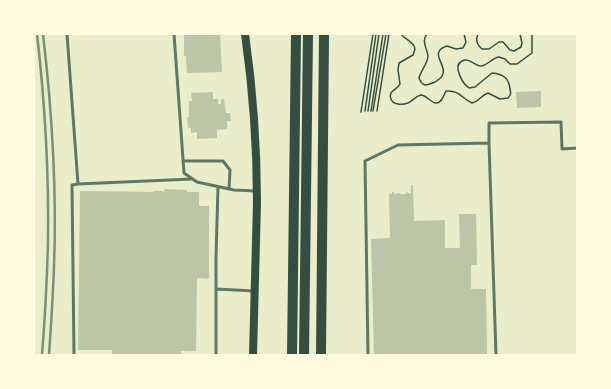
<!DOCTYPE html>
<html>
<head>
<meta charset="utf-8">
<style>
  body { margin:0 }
  #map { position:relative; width:611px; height:389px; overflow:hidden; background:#e9edc9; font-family:Mulish,sans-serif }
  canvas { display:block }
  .frame { position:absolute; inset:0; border:35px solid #fefae0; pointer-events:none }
</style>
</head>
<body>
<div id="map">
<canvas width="611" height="389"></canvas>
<div class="frame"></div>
</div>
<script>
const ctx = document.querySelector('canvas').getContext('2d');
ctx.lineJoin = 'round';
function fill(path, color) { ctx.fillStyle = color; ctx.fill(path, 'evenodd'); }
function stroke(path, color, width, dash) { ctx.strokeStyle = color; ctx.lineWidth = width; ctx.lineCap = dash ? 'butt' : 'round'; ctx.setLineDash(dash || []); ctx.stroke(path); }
fill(new Path2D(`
  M 184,34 L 220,34 L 222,72 L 187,73 L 186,56 L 184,56 Z
  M 541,91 L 541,107 L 517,108 L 516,92 Z
  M 213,92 L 213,99 L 218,99 L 218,104 L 221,104 L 221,100 L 224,99 L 226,113 L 230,113 L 231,121 L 227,121 L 227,129 L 217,130 L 217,138 L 197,139 L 197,132 L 191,133 L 191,128 L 188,128 L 187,117 L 189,117 L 189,101 L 192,101 L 191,93 Z
  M 411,185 L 413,185 L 414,221 L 445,220 L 445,248 L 460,248 L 459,214 L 476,214 L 477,265 L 471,265 L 471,289 L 486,289 L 487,355 L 374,355 L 371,239 L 390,238 L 389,194 L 392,194 L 392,192 L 394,192 L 394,194 L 400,193 L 400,194 L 406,194 L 406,192 L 411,194 Z
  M 164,189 L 187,190 L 187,192 L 199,192 L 199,206 L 209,206 L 209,279 L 197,278 L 196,351 L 181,351 L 181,355 L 112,355 L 112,350 L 78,350 L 80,191 L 153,192 L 153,191 L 162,191 L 164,192 Z`), '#bcc5a7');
stroke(new Path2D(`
  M 401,34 C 405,40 414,41 415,49 L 413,55 L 399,63 L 398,70 L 400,84 C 398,88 394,89 391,93 C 390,95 390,97 391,99 C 393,105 402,105 408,103 C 413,101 415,96 421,95 C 428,95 435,110 442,99 C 444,96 445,93 446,91 C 460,90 462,99 472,103 C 479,102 481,95 488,93 L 500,99 L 508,98 C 511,95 511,93 510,89 C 509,78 503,74 492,73 L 475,87 L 469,88 C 463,84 452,66 462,61 C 470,57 475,67 482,66 C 489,64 492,58 499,57 L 505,59 L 510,64 L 517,64 L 532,53 L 532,34
  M 427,34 C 421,41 427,48 428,56 C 428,63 421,70 419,78 C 420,81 422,84 425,85 C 429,85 432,83 435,82 C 437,80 441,79 442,76 C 449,66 427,52 447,46 L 456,49 L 463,48 L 466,42 L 464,34
  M 445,34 L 450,34
  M 478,34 C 475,40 477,45 482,49 L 489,49 L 499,42 L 503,42 L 510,50 L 514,51 L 521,47 L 522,43 L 520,34
  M 365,111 L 376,34
  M 368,111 L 379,34
  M 371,111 L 383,34
  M 373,111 L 386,34
  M 377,111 L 389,34
  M 361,112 L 373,34`), '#344e41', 1.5);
stroke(new Path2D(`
  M 67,34 L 78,184 L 192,179
  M 174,34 L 184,173 L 197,182 L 234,190 L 256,191
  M 489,143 L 496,355
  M 183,161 L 223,161 L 230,170 L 229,189
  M 216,289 L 254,291
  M 74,355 L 72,185 L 78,184
  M 216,355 L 216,257 L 218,187
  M 368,355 L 365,161 L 398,145 L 489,143 L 489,123 L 561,122 L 562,149 L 577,148`), '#617663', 3);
stroke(new Path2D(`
  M 245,34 C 253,90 257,147 257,203 C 256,254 254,304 253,355`), '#344e41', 8);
stroke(new Path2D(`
  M 292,355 L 296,34
  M 304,355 L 308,34
  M 321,355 L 324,34`), '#344e41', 10);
stroke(new Path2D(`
  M 37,34 C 45,103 49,173 48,243 C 47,280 45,318 42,355
  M 43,34 C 52,111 57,189 54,267 C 53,296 51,326 49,355`), '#7c8e77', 2.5);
</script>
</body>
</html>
